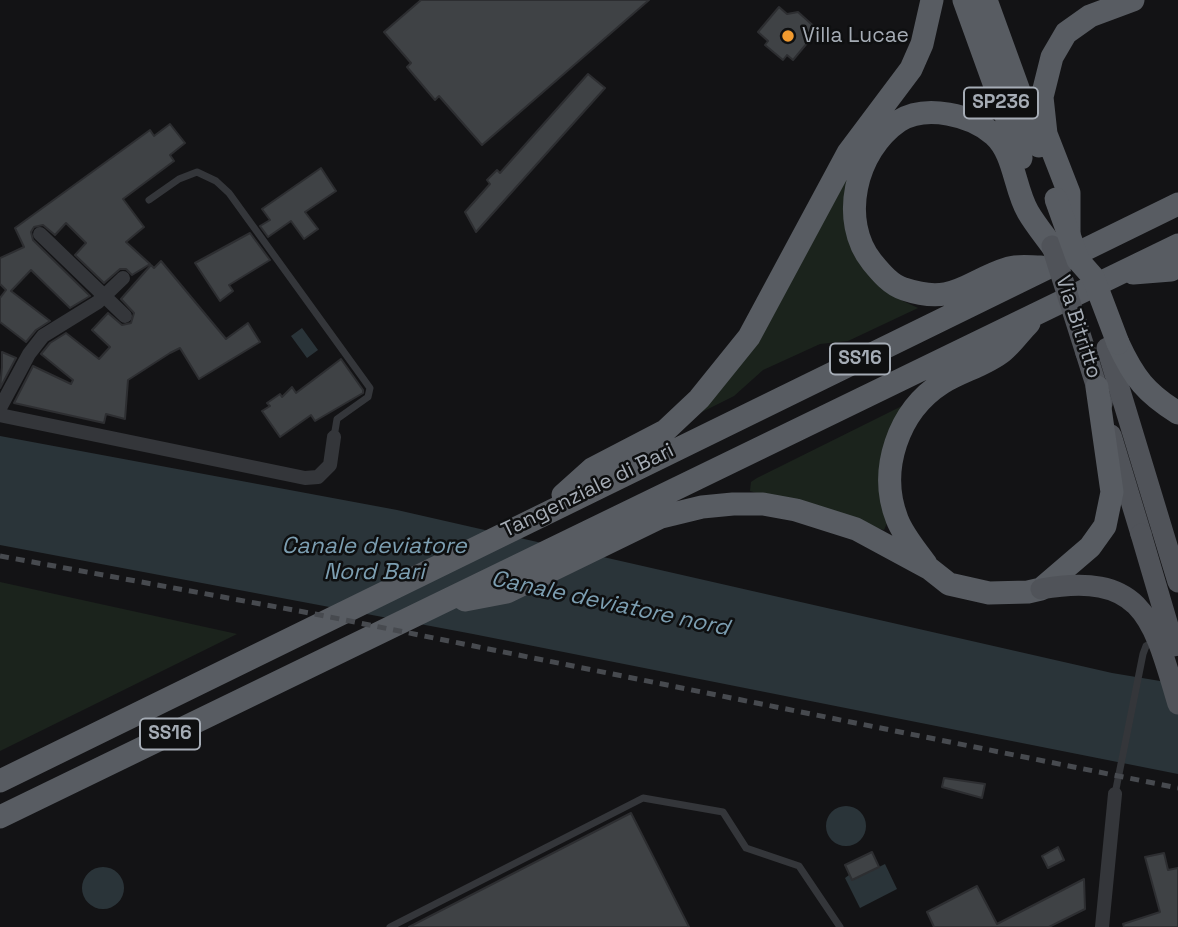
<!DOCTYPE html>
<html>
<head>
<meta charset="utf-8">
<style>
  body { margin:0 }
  canvas { display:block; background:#131315 }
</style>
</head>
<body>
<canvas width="1178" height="927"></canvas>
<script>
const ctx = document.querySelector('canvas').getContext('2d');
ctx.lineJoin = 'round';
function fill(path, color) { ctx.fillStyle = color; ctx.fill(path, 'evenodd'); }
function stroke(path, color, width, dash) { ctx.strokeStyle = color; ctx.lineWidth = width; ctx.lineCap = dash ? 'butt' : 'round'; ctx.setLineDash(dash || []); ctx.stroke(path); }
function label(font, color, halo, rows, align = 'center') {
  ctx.font = font + ' "Space Grotesk",sans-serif'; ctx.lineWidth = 5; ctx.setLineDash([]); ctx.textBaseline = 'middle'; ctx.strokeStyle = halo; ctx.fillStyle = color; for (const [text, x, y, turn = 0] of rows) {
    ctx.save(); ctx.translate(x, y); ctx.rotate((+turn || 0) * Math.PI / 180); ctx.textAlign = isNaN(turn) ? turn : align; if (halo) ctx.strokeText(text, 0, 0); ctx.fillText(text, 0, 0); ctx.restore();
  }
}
fill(new Path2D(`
  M 846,177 L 849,178 L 846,194 L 901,300 L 918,308 L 848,341 L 820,344 L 763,370 L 734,396 L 700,413 L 754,348 Z
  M 902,406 L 887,523 L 884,530 L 750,491 L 751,482 L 757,478 Z
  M 0,582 L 237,634 L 0,751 Z`), '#1b231c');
fill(new Path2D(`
  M 302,328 L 318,350 L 307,358 L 291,336 Z
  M 0,436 L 397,510 L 1112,673 L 1178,684 L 1178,774 L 473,634 L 0,545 Z
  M826 826a20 20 0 1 1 40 0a20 20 0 1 1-40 0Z
  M 885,864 L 897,889 L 860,908 L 845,878 L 849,875 L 853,880 Z
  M82 888a21 21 0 1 1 42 0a21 21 0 1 1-42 0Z`), '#2a3439');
const building = new Path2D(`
  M 421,0 L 649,0 L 482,145 L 439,96 L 435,100 L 407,67 L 411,63 L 384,32 Z
  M 779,7 L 787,14 L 798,12 L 818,30 L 793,60 L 787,55 L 783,60 L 765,45 L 768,41 L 758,32 Z
  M 588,74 L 605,88 L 476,232 L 465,212 L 490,184 L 487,180 L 497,170 L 500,173 Z
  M 170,124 L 185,143 L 170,155 L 174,161 L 123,199 L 144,227 L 126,242 L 150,264 L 132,275 L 126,269 L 120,269 L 104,283 L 75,255 L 86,243 L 66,223 L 55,235 L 43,225 L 34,227 L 31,232 L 33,240 L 90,296 L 70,308 L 31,270 L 11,291 L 50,321 L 36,330 L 26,342 L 0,322 L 0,298 L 6,290 L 0,284 L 0,258 L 24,247 L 15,228 L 150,130 L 154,136 Z
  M 321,168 L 336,191 L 305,212 L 318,229 L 304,239 L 291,221 L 268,237 L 260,226 L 270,220 L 262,209 Z
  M 250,233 L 270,260 L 229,285 L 233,291 L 220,301 L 195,263 Z
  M 161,261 L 226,339 L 248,323 L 260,342 L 199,379 L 180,348 L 170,353 L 128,380 L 125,419 L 106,414 L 104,423 L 14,403 L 33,366 L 71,384 L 73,380 L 41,354 L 50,343 L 66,333 L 99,359 L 110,347 L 92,330 L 108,313 L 122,325 L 131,323 L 134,313 L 121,299 L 151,265 L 154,268 Z
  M 2,352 L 16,358 L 0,388 L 2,367 Z
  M 341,359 L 363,390 L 363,393 L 315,421 L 311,415 L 280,437 L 262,411 L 270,406 L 267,403 L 280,394 L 282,397 L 292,387 L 296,393 Z
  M 944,778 L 985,784 L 982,798 L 942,787 Z
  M 631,813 L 689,927 L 409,927 Z
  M 1058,847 L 1064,860 L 1048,868 L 1042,856 Z
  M 872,852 L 879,867 L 852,880 L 845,865 Z
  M 1164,853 L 1168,870 L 1178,868 L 1178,927 L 1124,927 L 1123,924 L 1160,912 L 1145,857 Z
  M 1084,879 L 1085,909 L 1049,927 L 934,927 L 927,912 L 977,886 L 997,924 Z`);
fill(building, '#3f4245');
stroke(building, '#2d2e31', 2);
stroke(new Path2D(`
  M 149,200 L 179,179 L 197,172 L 216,181 L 229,193 L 370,388 L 368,397 L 337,419 L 334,437
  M 1115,794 L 1143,654 L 1146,646 L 1154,642
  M 390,927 L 643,798 L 723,812 L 746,848 L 799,866 L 840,927`), '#34363a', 7);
stroke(new Path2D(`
  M 40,234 L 125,316
  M 0,408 L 29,354 L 43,336 L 98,302 L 123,278
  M 0,415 L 305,478 L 318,477 L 330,465 L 334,437
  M 1102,927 L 1115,794`), '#34363a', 14);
stroke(new Path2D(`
  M 1107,348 L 1178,582
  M 1086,353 L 1102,404
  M 1111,435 L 1141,534`), '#505359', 21);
stroke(new Path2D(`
  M 964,0 L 1021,158
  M 986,0 L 1039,146
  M 1069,233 L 1069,193 L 1046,134 L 1042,97 L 1052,57 L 1066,33 L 1090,16 L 1133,0
  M 1041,267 C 1031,267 1019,265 1009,268 C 966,281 955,306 904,289 C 891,285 881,273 872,262 C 839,221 855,151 899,121 C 926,104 972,115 994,135 C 1015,154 1014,188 1028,212 C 1035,224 1044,235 1052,246
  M 1133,273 L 1171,270 L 1178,266
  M 1118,343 C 1134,378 1146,393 1178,413
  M 563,495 L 592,469 L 665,431 L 699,399 L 749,337 L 848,153 L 911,69 L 922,44 L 932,0
  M 926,564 C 916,550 903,535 897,519 C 878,470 898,411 942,383 C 961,371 986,365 1003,351 C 1013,343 1020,332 1029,323
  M 465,600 L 507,592 L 661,517 L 702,507 L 733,504 L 763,504 L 796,510 L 856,529 L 930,569 L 949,584 L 989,593 L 1028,592 L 1041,589 L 1090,547 L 1105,526 L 1112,492 L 1097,387
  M 0,781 L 1178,204
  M 0,817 L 1178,245`), '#585c62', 23);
stroke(new Path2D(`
  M 0,556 L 315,614 L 1178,788`), '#474a4f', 5, [9, 7]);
stroke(new Path2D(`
  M 1052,246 L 1086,353
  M 1141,534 L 1174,646
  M 1041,589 C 1144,571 1153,620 1178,704`), '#505359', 21);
stroke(new Path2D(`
  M 1056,199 L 1078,260 L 1093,277 L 1118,343`), '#585c62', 23);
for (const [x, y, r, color] of [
  [788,36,7,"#f19a2f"]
]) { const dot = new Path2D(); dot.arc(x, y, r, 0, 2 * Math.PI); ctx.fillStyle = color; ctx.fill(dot); stroke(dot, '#0e0f10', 2.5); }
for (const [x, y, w] of [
  [1001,103,74],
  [860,359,60],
  [170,734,60]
]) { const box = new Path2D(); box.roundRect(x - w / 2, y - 15.5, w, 31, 5); ctx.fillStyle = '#0e0f10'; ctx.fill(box); stroke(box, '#a5acb5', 2); }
label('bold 19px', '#a5acb5', null, [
  ["SP236",1001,103],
  ["SS16",860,359],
  ["SS16",170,734]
]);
label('21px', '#a5acb5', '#0e0f10', [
  ["Villa Lucae",802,36]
], 'left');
label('21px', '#a5acb5', '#0e0f10', [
  ["Via Bitritto",1078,327,72],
  ["Tangenziale di Bari",588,491,-26]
]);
label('italic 23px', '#7c9eb1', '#0e0f10', [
  ["Canale deviatore",374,547],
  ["Nord Bari",374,573],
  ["Canale deviatore nord",610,604,12]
]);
</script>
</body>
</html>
